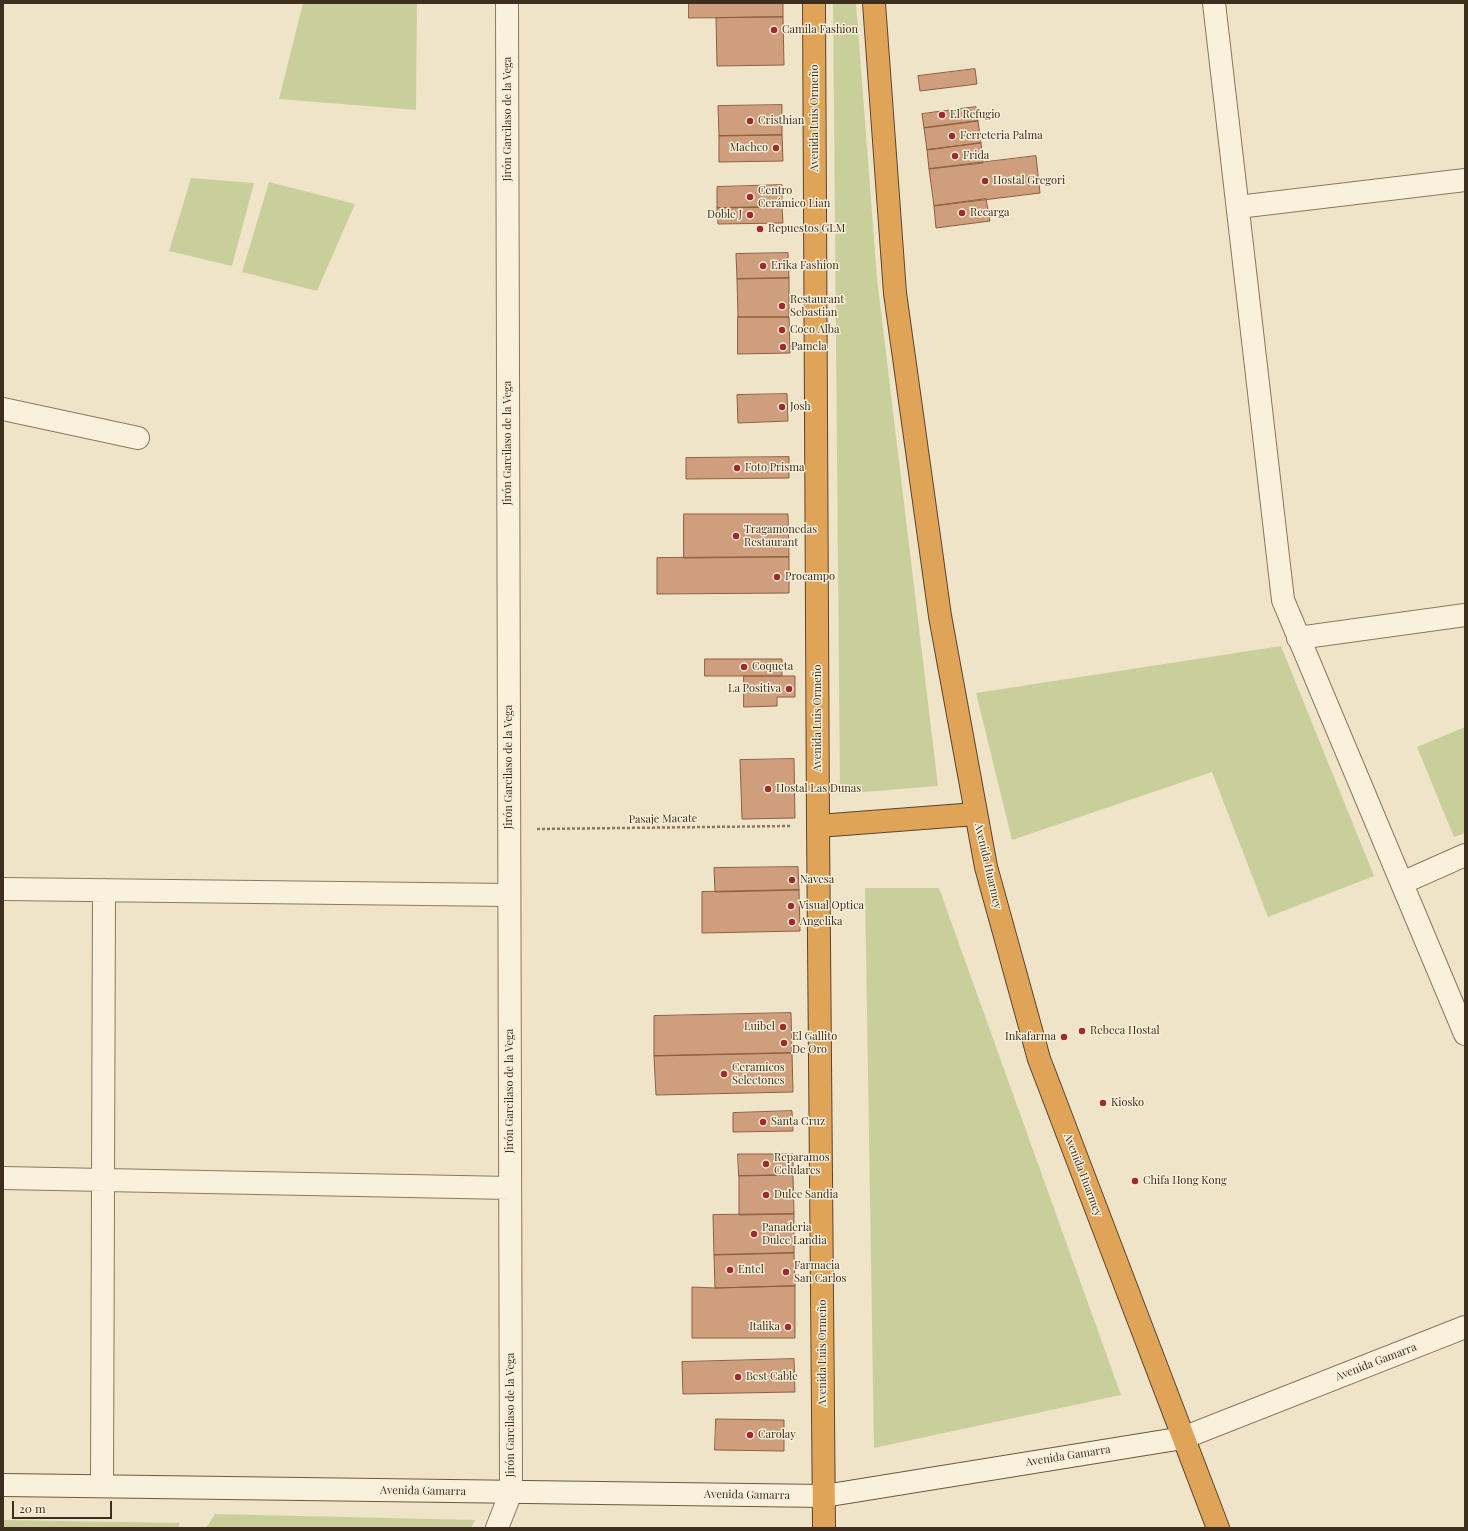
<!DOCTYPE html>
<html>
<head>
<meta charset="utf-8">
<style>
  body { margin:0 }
  #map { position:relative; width:1468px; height:1531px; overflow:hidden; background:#f0e4c8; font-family:"Playfair Display",serif }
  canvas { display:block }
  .frame { position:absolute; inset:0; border:4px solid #3d2e20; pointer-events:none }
  .scale { position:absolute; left:12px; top:1501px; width:100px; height:18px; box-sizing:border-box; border:2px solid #3d2e20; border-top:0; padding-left:5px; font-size:12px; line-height:14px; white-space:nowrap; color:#3d2e20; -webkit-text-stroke:3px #f7eed8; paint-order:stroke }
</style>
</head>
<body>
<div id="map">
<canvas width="1468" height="1531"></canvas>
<div class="frame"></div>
<div class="scale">20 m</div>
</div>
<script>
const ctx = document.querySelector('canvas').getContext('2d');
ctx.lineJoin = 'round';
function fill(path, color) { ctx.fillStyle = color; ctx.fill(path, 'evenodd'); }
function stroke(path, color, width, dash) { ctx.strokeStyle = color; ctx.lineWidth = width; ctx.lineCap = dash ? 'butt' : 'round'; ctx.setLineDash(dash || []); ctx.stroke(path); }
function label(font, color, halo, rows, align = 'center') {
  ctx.font = font + ' "Playfair Display",serif'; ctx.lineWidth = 3; ctx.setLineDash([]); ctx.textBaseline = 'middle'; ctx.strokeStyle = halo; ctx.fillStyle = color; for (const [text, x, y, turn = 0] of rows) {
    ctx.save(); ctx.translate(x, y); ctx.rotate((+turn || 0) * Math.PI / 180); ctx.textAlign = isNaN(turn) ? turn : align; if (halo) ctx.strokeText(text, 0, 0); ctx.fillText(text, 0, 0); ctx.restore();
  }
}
fill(new Path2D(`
  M 303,3 L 417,3 L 416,110 L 279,99 Z
  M 833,3 L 856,3 L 877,278 L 938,786 L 840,794 Z
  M 191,178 L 254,183 L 232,266 L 169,251 Z
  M 269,182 L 355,204 L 317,291 L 242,272 Z
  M 1281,646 L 1374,876 L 1268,917 L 1212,772 L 1012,840 L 976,693 Z
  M 1465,727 L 1465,833 L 1454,837 L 1417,747 Z
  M 865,888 L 939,888 L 1121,1395 L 874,1448 Z
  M 215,1514 L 475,1520 L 471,1528 L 206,1528 Z
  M 3,1520 L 180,1523 L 178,1528 L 3,1528 Z`), '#c9cf9b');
const building = new Path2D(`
  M 689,3 L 783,3 L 783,17 L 689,18 Z
  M 783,17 L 784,65 L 717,66 L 716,18 Z
  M 975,69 L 977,84 L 920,91 L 918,76 Z
  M 782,105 L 782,135 L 719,136 L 718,106 Z
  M 976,107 L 978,121 L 924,128 L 922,114 Z
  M 978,121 L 981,143 L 927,150 L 924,128 Z
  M 782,135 L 783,161 L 719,162 L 719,136 Z
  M 981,143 L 983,163 L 929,169 L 927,150 Z
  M 1036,156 L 1040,193 L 934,206 L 929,169 Z
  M 782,185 L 782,207 L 717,208 L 717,187 Z
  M 986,199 L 990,221 L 936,228 L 934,206 Z
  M 782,207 L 783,223 L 718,224 L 717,208 Z
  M 788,253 L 789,278 L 737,279 L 736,254 Z
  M 789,278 L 789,317 L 738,317 L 737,279 Z
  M 738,317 L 789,317 L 790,353 L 738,354 Z
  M 787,394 L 788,421 L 738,423 L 737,395 Z
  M 789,457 L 789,478 L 686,479 L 686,458 Z
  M 684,514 L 788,514 L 789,557 L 684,558 Z
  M 789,557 L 789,593 L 657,594 L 657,558 Z
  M 705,659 L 782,659 L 782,676 L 705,676 Z
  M 744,676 L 795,676 L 795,697 L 777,697 L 777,706 L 744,707 Z
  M 794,759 L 795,818 L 742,819 L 740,760 Z
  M 798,867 L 799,890 L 715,892 L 714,868 Z
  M 799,890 L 800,931 L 702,933 L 702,892 Z
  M 791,1013 L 792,1053 L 654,1056 L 654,1016 Z
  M 792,1053 L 793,1092 L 656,1095 L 654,1056 Z
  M 792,1111 L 793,1131 L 733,1132 L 733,1113 Z
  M 738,1154 L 793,1154 L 793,1175 L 739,1176 Z
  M 793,1175 L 794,1214 L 739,1215 L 739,1176 Z
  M 794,1214 L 794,1253 L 714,1255 L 713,1215 Z
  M 794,1253 L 795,1286 L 715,1288 L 714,1255 Z
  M 795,1286 L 795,1338 L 692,1338 L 692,1287 L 715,1288 Z
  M 794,1359 L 795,1392 L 683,1394 L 682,1362 Z
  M 716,1419 L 784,1420 L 784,1451 L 715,1450 Z`);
fill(building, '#cf9f7d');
stroke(building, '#8d5f41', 1);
const street = new Path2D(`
  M 1214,3 L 1283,600 L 1465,1034
  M 1238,207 L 1465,180
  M 3,409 L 138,438
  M 1298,638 L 1465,615
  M 1402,883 L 1465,855
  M 3,889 L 509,895
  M 3,1178 L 510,1188
  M 1183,1438 L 1465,1327
  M 102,1486 L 104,890
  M 497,1528 L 511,1492 L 507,3`);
const secondary = new Path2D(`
  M 3,1485 L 824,1496 L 1183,1438`);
const highway = new Path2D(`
  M 814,3 L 818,826 L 824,1528
  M 874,3 L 895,293 L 940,616 L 986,867 L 1039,1059 L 1218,1528
  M 818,826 L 976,814`);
stroke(street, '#8d765c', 24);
stroke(secondary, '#6f573f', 24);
stroke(highway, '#5b4430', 24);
stroke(new Path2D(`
  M 537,829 L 790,826`), '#8d765c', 2.5, [3, 2]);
stroke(street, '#faf1dc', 22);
stroke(secondary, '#faf1dc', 22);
stroke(highway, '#e0a458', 22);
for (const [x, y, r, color] of [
  [774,30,4,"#9e2a2b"],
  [942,115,4,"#9e2a2b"],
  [750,121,4,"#9e2a2b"],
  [952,136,4,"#9e2a2b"],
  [776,148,4,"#9e2a2b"],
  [955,156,4,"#9e2a2b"],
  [985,181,4,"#9e2a2b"],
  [750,197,4,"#9e2a2b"],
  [962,213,4,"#9e2a2b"],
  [750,215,4,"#9e2a2b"],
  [760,229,4,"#9e2a2b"],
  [763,266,4,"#9e2a2b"],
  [782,306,4,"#9e2a2b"],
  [782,330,4,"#9e2a2b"],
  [783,347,4,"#9e2a2b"],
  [782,407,4,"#9e2a2b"],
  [737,468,4,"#9e2a2b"],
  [736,536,4,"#9e2a2b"],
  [777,577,4,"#9e2a2b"],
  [744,667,4,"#9e2a2b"],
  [789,689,4,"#9e2a2b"],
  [768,789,4,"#9e2a2b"],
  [792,880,4,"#9e2a2b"],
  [791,906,4,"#9e2a2b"],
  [792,922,4,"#9e2a2b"],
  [783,1027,4,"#9e2a2b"],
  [1082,1031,4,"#9e2a2b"],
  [1064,1037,4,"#9e2a2b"],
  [784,1043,4,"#9e2a2b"],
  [724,1074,4,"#9e2a2b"],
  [1103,1103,4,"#9e2a2b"],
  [763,1122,4,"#9e2a2b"],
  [766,1164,4,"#9e2a2b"],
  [1135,1181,4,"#9e2a2b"],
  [766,1195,4,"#9e2a2b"],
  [754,1234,4,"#9e2a2b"],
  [730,1270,4,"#9e2a2b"],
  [786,1272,4,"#9e2a2b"],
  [788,1327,4,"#9e2a2b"],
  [738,1377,4,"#9e2a2b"],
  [750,1435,4,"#9e2a2b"]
]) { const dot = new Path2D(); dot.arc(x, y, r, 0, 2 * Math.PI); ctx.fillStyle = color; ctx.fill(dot); stroke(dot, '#f7eed8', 1.5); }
label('11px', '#3d2e20', '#f7eed8', [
  ["Camila Fashion",782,30],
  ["El Refugio",950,115],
  ["Cristhian",758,121],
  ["Ferreteria Palma",960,136],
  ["Machco",768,148,"right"],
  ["Frida",963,156],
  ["Hostal Gregori",993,181],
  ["Centro",758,191],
  ["Cerámico Lian",758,204],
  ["Recarga",970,213],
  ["Doble J",742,215,"right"],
  ["Repuestos GLM",768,229],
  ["Erika Fashion",771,266],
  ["Restaurant",790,300],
  ["Sebastian",790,313],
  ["Coco Alba",790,330],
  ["Pamela",791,347],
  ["Josh",790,407],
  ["Foto Prisma",745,468],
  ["Tragamonedas",744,530],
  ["Restaurant",744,543],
  ["Procampo",785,577],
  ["Coqueta",752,667],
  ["La Positiva",781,689,"right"],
  ["Hostal Las Dunas",776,789],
  ["Navesa",800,880],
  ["Visual Optica",799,906],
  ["Angelika",800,922],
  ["Luibel",775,1027,"right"],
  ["Rebeca Hostal",1090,1031],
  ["El Gallito",792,1037],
  ["De Oro",792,1050],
  ["Inkafarma",1056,1037,"right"],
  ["Ceramicos",732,1068],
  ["Selectones",732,1081],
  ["Kiosko",1111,1103],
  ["Santa Cruz",771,1122],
  ["Reparamos",774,1158],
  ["Celulares",774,1171],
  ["Chifa Hong Kong",1143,1181],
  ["Dulce Sandia",774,1195],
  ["Panaderia",762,1228],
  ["Dulce Landia",762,1241],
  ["Farmacia",794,1266],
  ["San Carlos",794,1279],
  ["Entel",738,1270],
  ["Italika",780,1327,"right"],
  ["Best Cable",746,1377],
  ["Carolay",758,1435]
], 'left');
label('11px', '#3d2e20', '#f7eed8', [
  ["Avenida Luis Ormeño",815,118,-90],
  ["Jirón Garcilaso de la Vega",508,119,-90],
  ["Jirón Garcilaso de la Vega",508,443,-90],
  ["Avenida Luis Ormeño",818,718,-90],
  ["Jirón Garcilaso de la Vega",509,767,-90],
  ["Pasaje Macate",663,819,-1],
  ["Avenida Huarmey",988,866,77],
  ["Jirón Garcilaso de la Vega",510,1091,-90],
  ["Avenida Huarmey",1083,1175,69],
  ["Avenida Luis Ormeño",823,1353,-90],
  ["Avenida Gamarra",1376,1362,-21],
  ["Jirón Garcilaso de la Vega",511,1415,-90],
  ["Avenida Gamarra",1068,1456,-9],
  ["Avenida Gamarra",423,1491,1],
  ["Avenida Gamarra",747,1495,1]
]);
</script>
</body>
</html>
